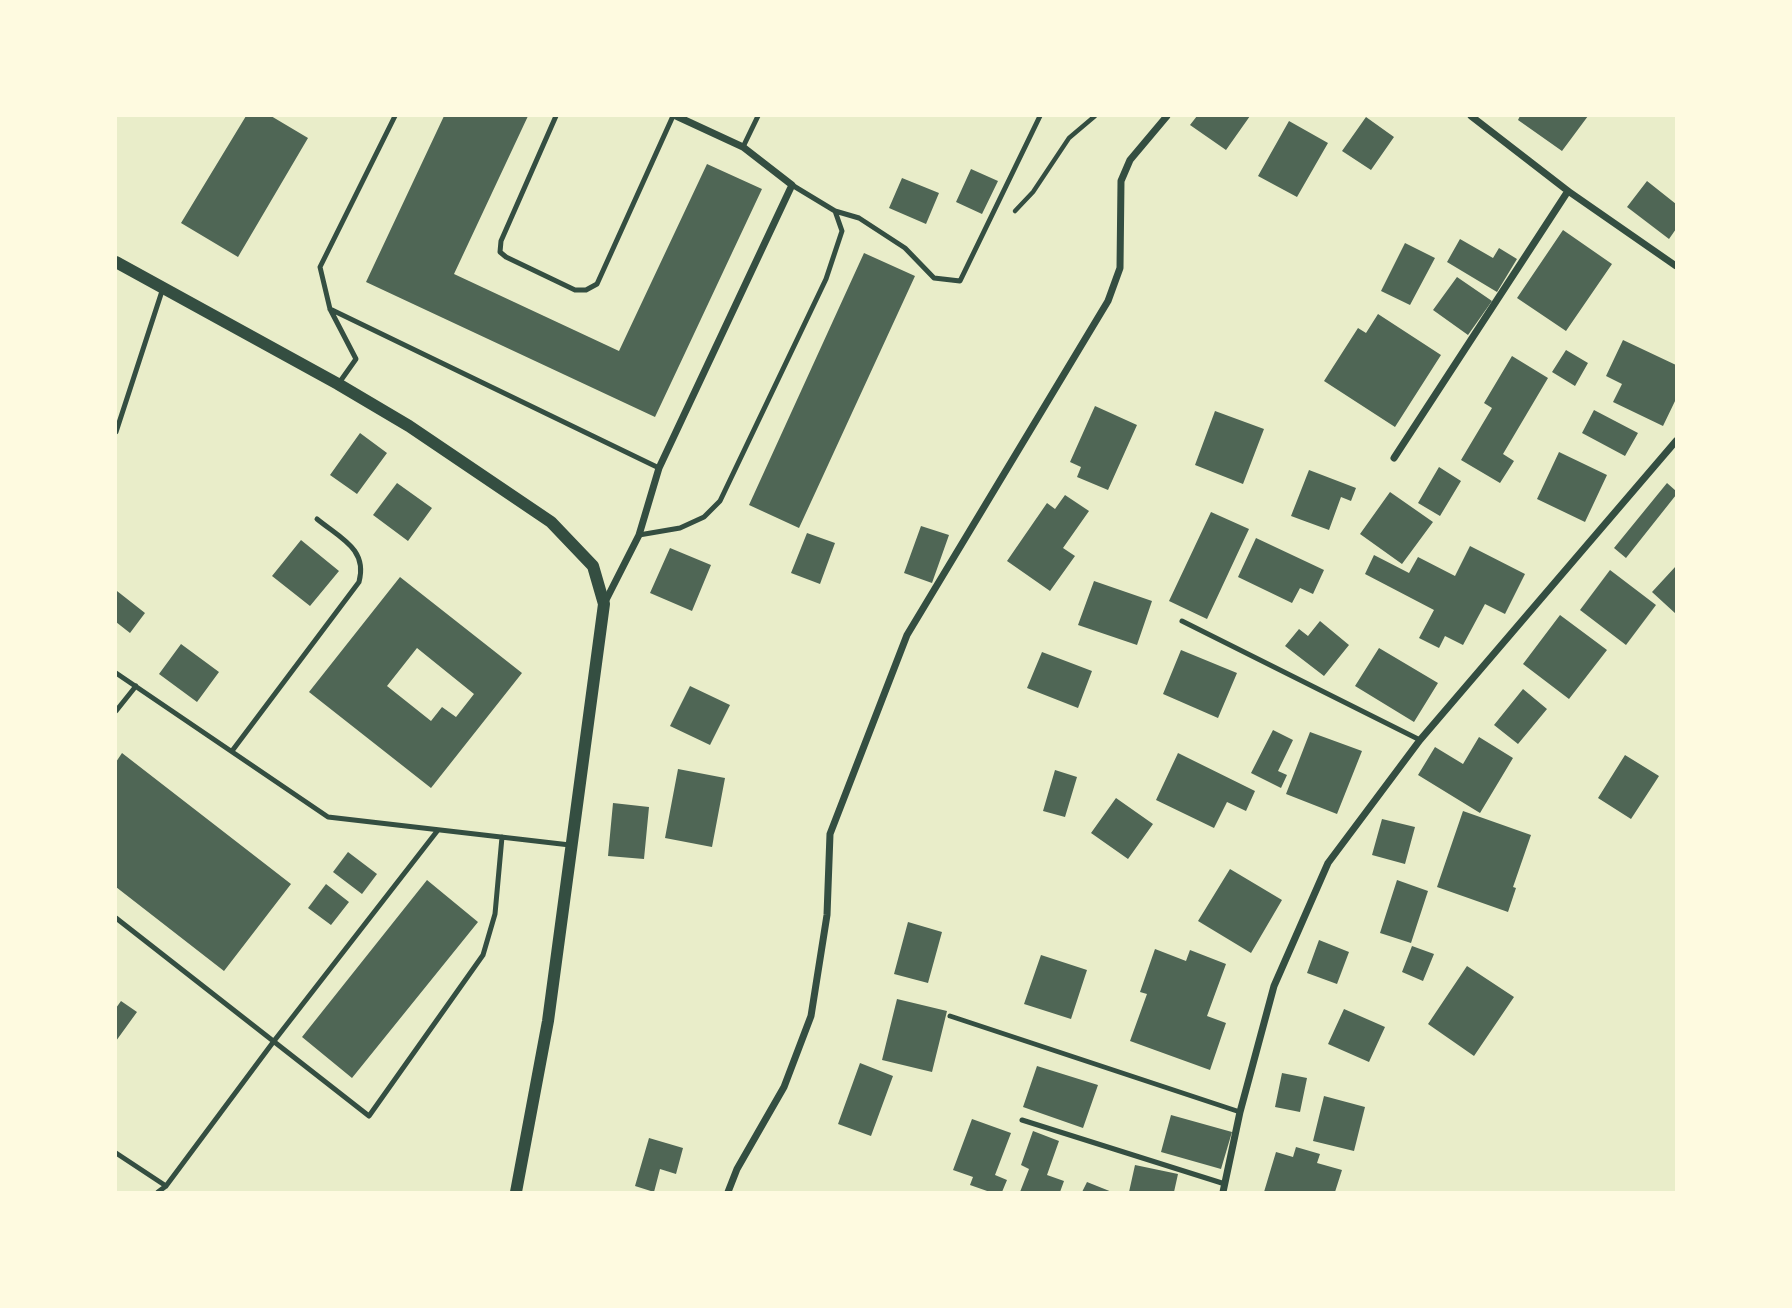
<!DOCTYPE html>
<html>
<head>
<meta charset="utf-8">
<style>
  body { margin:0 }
  #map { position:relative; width:1792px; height:1308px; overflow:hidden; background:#e9edc9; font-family:Quicksand,sans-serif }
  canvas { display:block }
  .frame { position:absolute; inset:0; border:117px solid #fefae0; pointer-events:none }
</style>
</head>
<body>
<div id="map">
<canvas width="1792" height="1308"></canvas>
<div class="frame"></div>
</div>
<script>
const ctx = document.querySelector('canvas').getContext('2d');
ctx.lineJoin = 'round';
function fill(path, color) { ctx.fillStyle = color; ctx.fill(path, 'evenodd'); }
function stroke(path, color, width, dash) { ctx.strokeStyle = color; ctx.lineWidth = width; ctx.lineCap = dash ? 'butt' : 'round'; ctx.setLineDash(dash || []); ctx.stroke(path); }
fill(new Path2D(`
  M 246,116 L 271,116 L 308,138 L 238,257 L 181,223 Z
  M 444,116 L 528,116 L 454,274 L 619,351 L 707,164 L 762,189 L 655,417 L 366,282 Z
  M 1197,116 L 1250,116 L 1226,150 L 1190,125 Z
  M 1520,116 L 1588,116 L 1562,151 L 1518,120 Z
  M 1366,117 L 1394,137 L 1371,170 L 1342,151 Z
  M 1289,121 L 1328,143 L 1297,197 L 1258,176 Z
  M 971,169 L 998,181 L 982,214 L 956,202 Z
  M 902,178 L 939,193 L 926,224 L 889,208 Z
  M 1647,181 L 1676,204 L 1676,229 L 1669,239 L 1627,207 Z
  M 1563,230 L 1612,264 L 1566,331 L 1517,298 Z
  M 1460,239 L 1493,258 L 1499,248 L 1517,259 L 1497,292 L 1447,262 Z
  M 1405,243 L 1435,258 L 1410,305 L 1381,291 Z
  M 864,253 L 915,276 L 799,528 L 749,505 Z
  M 1457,277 L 1492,301 L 1468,335 L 1433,310 Z
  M 1378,314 L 1441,355 L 1395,427 L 1324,381 L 1358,328 L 1366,333 Z
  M 1623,340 L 1676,365 L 1676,399 L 1663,426 L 1613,402 L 1622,384 L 1606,376 Z
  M 1566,350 L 1588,363 L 1575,386 L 1552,372 Z
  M 1512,356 L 1548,378 L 1503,454 L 1514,461 L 1500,483 L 1461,460 L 1492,408 L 1484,403 Z
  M 1095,406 L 1137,425 L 1108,490 L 1077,477 L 1081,467 L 1070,462 Z
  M 1594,410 L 1638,433 L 1625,456 L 1582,433 Z
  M 1215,411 L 1264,429 L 1243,484 L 1195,465 Z
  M 360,433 L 387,453 L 357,494 L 330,475 Z
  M 1559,452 L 1607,475 L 1585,522 L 1537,499 Z
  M 1439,467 L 1461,481 L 1440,516 L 1418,503 Z
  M 1309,470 L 1356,488 L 1351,501 L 1341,497 L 1329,530 L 1291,516 Z
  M 397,483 L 432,508 L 408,541 L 373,515 Z
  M 1667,483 L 1676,491 L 1676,495 L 1626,558 L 1614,548 Z
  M 1390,492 L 1433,522 L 1402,564 L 1360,534 Z
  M 1065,495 L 1089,511 L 1063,548 L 1075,556 L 1050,591 L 1007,561 L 1047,503 L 1055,509 Z
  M 1211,512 L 1249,529 L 1207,619 L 1169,601 Z
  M 921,526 L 949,535 L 932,583 L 904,573 Z
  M 807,533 L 835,543 L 820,584 L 791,573 Z
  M 1256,538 L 1324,570 L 1313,594 L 1300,588 L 1292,603 L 1238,577 Z
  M 301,540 L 339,571 L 310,606 L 272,576 Z
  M 1470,546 L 1525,574 L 1505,614 L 1485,604 L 1463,645 L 1445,636 L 1439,648 L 1419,638 L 1434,610 L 1365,574 L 1374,555 L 1409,573 L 1418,557 L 1455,576 Z
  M 670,548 L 711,565 L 692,611 L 650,593 Z
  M 1676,566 L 1676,614 L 1652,592 Z
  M 1610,570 L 1656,605 L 1626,645 L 1580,610 Z
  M 400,577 L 522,673 L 431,788 L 309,692 ZM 417,648 L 474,694 L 456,717 L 442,707 L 431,721 L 387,686 Z
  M 1094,581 L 1152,601 L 1137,645 L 1078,625 Z
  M 117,591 L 145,613 L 130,633 L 116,622 Z
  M 1560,615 L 1607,650 L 1569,699 L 1523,664 Z
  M 1320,621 L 1349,645 L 1324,676 L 1285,646 L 1299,629 L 1308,636 Z
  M 181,644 L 219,672 L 197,702 L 159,674 Z
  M 1379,648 L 1438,683 L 1414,722 L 1355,686 Z
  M 1181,650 L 1237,673 L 1218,718 L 1163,694 Z
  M 1042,652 L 1092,671 L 1078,708 L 1027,688 Z
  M 690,686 L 730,705 L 710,745 L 670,726 Z
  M 1523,689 L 1547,709 L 1518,744 L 1494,725 Z
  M 1273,730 L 1293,740 L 1278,771 L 1287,775 L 1281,788 L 1251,773 Z
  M 1310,732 L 1362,751 L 1337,814 L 1286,794 Z
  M 1479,737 L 1513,758 L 1480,813 L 1418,775 L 1435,747 L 1463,764 Z
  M 122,753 L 291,884 L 224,971 L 116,887 L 116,762 Z
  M 1178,753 L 1255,791 L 1246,811 L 1227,802 L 1214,828 L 1156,800 Z
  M 1625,755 L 1659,776 L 1631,819 L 1598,798 Z
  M 678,769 L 725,778 L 712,847 L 665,838 Z
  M 1055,770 L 1077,777 L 1065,817 L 1043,811 Z
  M 1116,798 L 1153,824 L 1128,859 L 1091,833 Z
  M 613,803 L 649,807 L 644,859 L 608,856 Z
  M 1463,811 L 1531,835 L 1513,887 L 1516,888 L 1508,912 L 1437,887 Z
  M 1382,819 L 1415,827 L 1405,864 L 1372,855 Z
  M 348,852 L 377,874 L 362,894 L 333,872 Z
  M 1230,869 L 1282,900 L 1251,953 L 1198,921 Z
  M 427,880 L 478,922 L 352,1078 L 302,1037 Z
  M 1397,880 L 1428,891 L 1411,943 L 1380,933 Z
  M 326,884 L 349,902 L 331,925 L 308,908 Z
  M 908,922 L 942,932 L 928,983 L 894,974 Z
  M 1319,940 L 1349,952 L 1337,984 L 1307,973 Z
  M 1412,946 L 1434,954 L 1423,981 L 1402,972 Z
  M 1155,949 L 1186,961 L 1190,950 L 1226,964 L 1207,1016 L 1226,1023 L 1210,1070 L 1130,1041 L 1147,994 L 1140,992 Z
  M 1041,955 L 1087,970 L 1071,1019 L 1024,1004 Z
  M 1467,966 L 1514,997 L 1474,1056 L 1428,1024 Z
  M 897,999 L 947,1011 L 932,1072 L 882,1060 Z
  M 121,1001 L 137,1012 L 116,1041 L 116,1008 Z
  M 1344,1009 L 1385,1027 L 1369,1062 L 1328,1044 Z
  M 860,1063 L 893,1076 L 871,1136 L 838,1124 Z
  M 1037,1066 L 1098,1085 L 1083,1128 L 1023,1107 Z
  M 1282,1073 L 1307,1078 L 1300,1112 L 1275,1107 Z
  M 1324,1096 L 1365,1107 L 1354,1151 L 1313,1141 Z
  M 1171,1115 L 1232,1132 L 1221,1169 L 1161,1152 Z
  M 972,1119 L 1011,1133 L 995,1175 L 1007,1180 L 1002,1192 L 990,1192 L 970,1185 L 973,1177 L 953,1170 Z
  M 1033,1131 L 1059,1141 L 1047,1175 L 1064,1181 L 1060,1192 L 1020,1192 L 1029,1169 L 1021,1165 Z
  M 649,1138 L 683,1148 L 676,1174 L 660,1169 L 654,1192 L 635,1186 Z
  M 1296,1147 L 1320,1154 L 1317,1163 L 1342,1170 L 1335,1192 L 1264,1192 L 1276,1152 L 1293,1157 Z
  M 1135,1165 L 1178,1174 L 1174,1192 L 1129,1192 Z
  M 1087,1182 L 1112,1192 L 1082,1192 Z`), '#4f6655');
stroke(new Path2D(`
  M 1015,211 L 1033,192 L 1069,138 L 1095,116`), '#344e41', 4.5);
stroke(new Path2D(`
  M 556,116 L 501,241 L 500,252 L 506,257 L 575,290 L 586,290 L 597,284 L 673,116
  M 743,147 L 758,116
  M 792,185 L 835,211 L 859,218 L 905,248 L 934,278 L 960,281 L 1040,116
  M 330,309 L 659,468
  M 339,383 L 356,359 L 330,309 L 320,267 L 395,116
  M 116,432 L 163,288
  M 639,535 L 680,528 L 704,517 L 720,501 L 826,279 L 842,231 L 835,211
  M 1182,621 L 1420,740
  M 116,673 L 328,817 L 570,845
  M 116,711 L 136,686
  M 232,751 L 359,582 C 368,549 340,538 317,519
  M 116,918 L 369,1116 L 483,955 L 495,914 L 502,837
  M 950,1016 L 1240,1112
  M 1022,1120 L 1225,1184
  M 116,1153 L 166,1186
  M 158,1192 L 166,1186 L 274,1041 L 438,830`), '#344e41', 5);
stroke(new Path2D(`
  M 1471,116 L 1568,191 L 1676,266
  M 1394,458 L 1568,191
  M 605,602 L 639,535 L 659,468 L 792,185 L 743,147 L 676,116
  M 728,1192 L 737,1169 L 784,1087 L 811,1016 L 827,915 L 830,834 L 907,635 L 1108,301 L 1120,268 L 1121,181 L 1130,160 L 1167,116
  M 1223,1192 L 1240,1112 L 1274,986 L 1328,863 L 1420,740 L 1676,441`), '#344e41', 7);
stroke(new Path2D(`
  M 116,262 L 338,384 L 409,426 L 551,522 L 593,566 L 604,604 L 548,1021 L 516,1192`), '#344e41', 12);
</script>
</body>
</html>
